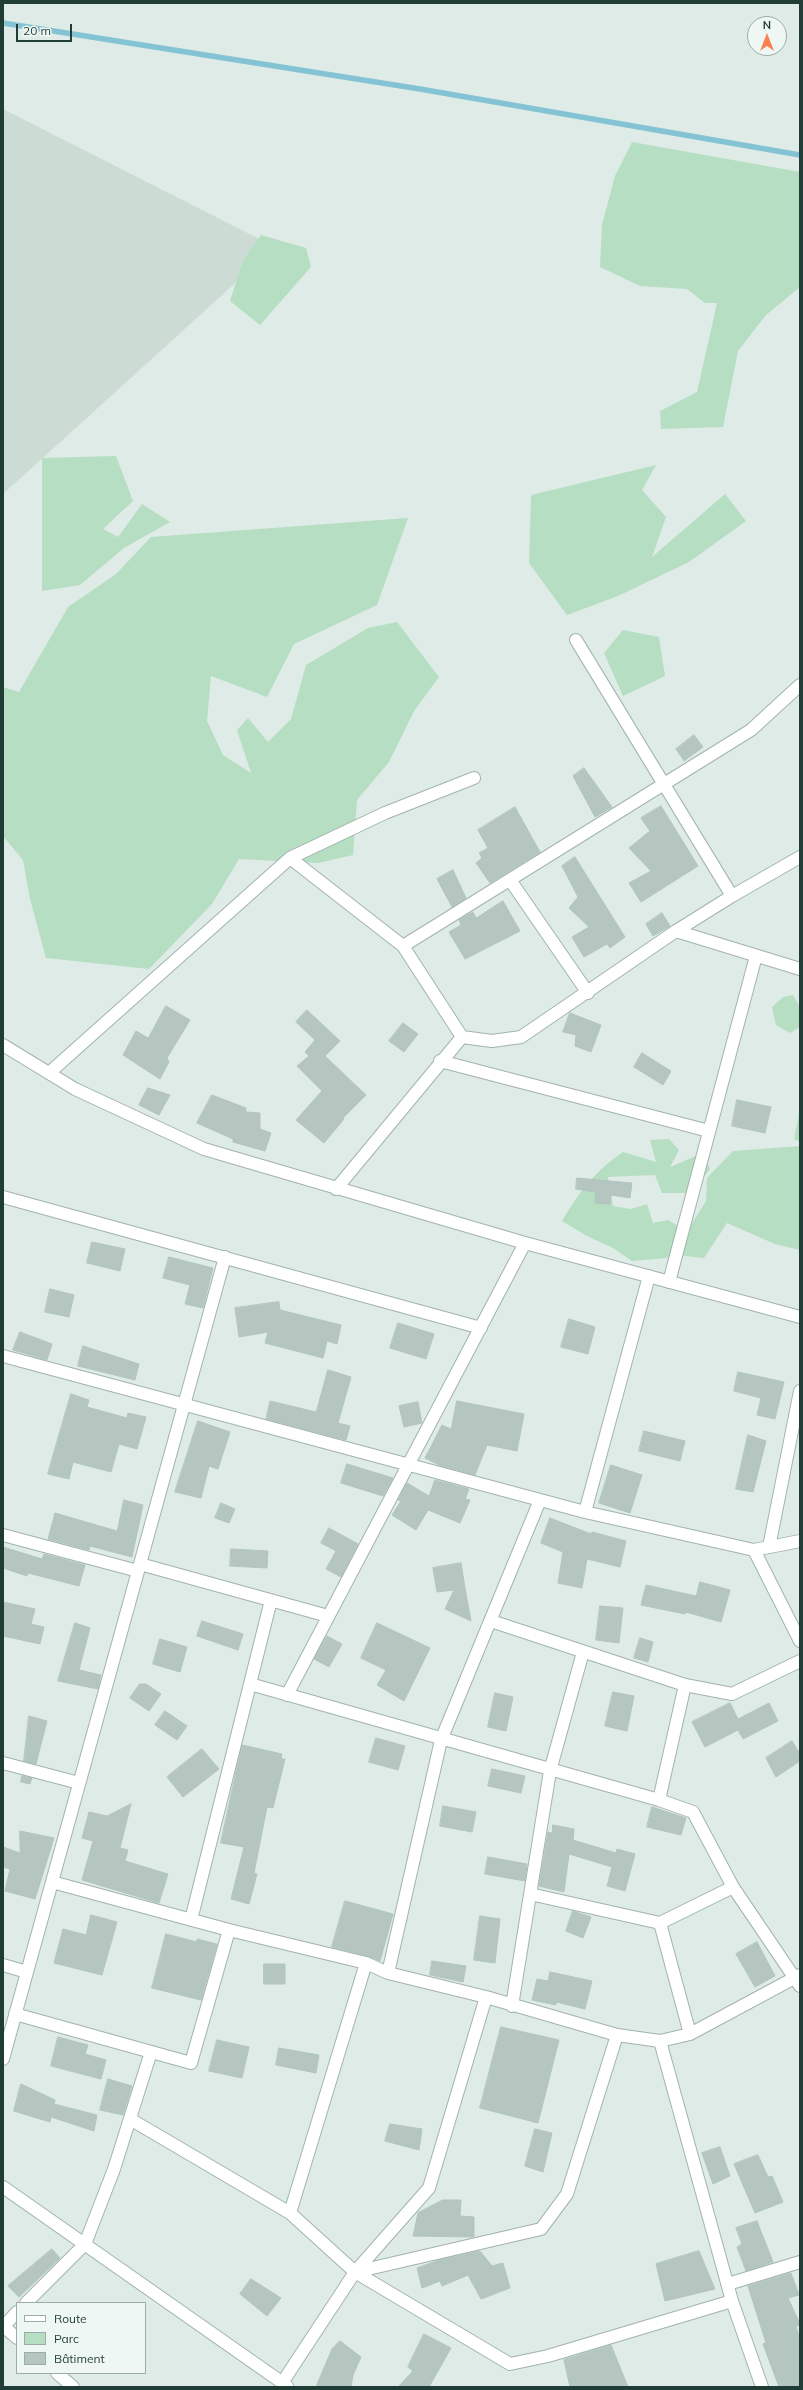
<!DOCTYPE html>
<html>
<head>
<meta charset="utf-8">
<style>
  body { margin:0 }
  #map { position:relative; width:803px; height:2390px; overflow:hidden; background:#dfebe6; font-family:Mulish,sans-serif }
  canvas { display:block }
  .frame { position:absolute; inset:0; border:4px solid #1f3c35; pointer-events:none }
  .legend { position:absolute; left:16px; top:2302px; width:130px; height:72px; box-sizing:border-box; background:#eff7f4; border:1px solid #9caca8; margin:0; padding:5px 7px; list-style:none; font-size:12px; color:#1f3c35 }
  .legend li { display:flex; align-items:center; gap:8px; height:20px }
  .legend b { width:20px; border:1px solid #9caca8 }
  .north { position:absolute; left:747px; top:16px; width:40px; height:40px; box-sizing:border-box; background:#eff7f4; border:1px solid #9caca8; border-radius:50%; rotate:0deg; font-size:11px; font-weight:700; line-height:16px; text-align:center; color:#1f3c35 }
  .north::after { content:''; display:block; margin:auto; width:14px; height:18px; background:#f9814f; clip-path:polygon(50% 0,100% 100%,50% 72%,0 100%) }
  .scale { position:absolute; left:16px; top:24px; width:56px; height:18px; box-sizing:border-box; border:2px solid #1f3c35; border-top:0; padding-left:5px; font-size:12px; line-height:14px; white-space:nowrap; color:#1f3c35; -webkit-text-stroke:3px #eff7f4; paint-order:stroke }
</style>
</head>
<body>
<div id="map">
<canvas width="803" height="2390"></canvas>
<div class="frame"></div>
<ul class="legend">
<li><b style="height:5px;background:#fff"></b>Route</li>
<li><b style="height:11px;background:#b6dec3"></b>Parc</li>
<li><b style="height:11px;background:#b4c6bf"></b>Bâtiment</li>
</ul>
<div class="north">N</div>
<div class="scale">20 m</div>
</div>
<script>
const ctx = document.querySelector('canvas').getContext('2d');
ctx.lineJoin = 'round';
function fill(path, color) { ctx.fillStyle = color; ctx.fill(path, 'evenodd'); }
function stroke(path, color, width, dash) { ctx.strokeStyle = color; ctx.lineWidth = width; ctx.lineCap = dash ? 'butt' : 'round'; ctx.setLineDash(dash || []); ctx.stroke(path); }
fill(new Path2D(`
  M 3,109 L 275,247 L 3,494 Z`), '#cddbd5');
fill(new Path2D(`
  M 632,142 L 800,172 L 800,287 L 766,315 L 738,351 L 723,427 L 661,429 L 660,411 L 697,392 L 717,303 L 705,303 L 687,289 L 640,286 L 600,267 L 602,225 L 615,176 Z
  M 261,235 L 306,248 L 311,267 L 260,325 L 230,301 L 243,261 Z
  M 116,456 L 133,501 L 103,529 L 118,537 L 142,504 L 170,522 L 124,548 L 80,585 L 42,591 L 42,458 Z
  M 656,465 L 642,490 L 666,517 L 652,557 L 725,494 L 746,521 L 689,562 L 618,596 L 567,615 L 529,563 L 531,495 Z
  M 408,518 L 377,605 L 294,644 L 267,697 L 211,676 L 207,721 L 223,755 L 251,773 L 237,730 L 248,718 L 268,742 L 291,719 L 306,665 L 368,628 L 397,622 L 439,677 L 414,711 L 389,762 L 357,800 L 353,855 L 318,863 L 239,859 L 212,904 L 149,969 L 46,958 L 30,899 L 23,860 L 3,836 L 3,687 L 19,692 L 68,607 L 116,574 L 151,537 Z
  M 623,630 L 659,637 L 665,676 L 623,696 L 604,653 Z
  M 793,995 L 800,1007 L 800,1027 L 790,1033 L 776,1025 L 772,1007 L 783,997 Z
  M 799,1114 L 800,1114 L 800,1142 L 794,1139 Z
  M 669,1139 L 679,1150 L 670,1167 L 703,1153 L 710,1169 L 691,1193 L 662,1193 L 655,1175 L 608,1177 L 613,1206 L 631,1209 L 647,1204 L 653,1223 L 668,1220 L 678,1226 L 675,1247 L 668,1258 L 632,1261 L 613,1248 L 587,1236 L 562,1221 C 580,1191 594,1172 623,1152 L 656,1162 L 650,1140 Z
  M 800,1146 L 800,1250 L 775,1244 L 727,1223 L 704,1258 L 676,1255 L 686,1233 L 706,1201 L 707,1178 L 733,1151 Z`), '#b6dec3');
stroke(new Path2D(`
  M 3,23 L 420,89 L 800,155`), '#83c3d3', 5.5);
const building = new Path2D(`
  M 694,735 L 703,747 L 684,761 L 676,749 Z
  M 584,768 L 612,807 L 595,817 L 573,776 Z
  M 661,806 L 698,866 L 641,902 L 629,883 L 651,871 L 629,848 L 650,831 L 641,818 Z
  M 515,807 L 540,852 L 490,883 L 476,863 L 482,858 L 479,853 L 488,848 L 478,830 Z
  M 575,857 L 625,937 L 610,948 L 607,944 L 584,957 L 572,937 L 589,927 L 569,908 L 578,897 L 562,866 Z
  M 453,870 L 466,898 L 452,907 L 437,879 Z
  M 503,901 L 520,931 L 465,959 L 449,932 L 461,925 L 459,920 L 473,912 L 476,918 Z
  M 662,913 L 670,926 L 653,936 L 646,924 Z
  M 166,1006 L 190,1020 L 167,1058 L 169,1062 L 160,1079 L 123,1055 L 136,1031 L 148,1038 Z
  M 307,1010 L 340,1041 L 325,1056 L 366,1095 L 343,1118 L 344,1119 L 324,1143 L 296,1120 L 322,1091 L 297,1066 L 309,1056 L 305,1052 L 315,1040 L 296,1022 Z
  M 570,1013 L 601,1025 L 591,1052 L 575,1046 L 576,1035 L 563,1032 Z
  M 403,1023 L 418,1034 L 404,1052 L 389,1041 Z
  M 642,1053 L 671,1071 L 663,1085 L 634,1067 Z
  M 148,1088 L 170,1095 L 159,1115 L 139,1105 Z
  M 212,1095 L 246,1108 L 246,1112 L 260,1113 L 260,1129 L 271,1133 L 265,1151 L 233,1142 L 233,1139 L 197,1123 Z
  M 737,1100 L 771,1107 L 765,1133 L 732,1126 Z
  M 577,1178 L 632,1183 L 630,1198 L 611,1195 L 610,1204 L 595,1203 L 596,1192 L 576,1189 Z
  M 92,1242 L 125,1249 L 120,1271 L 87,1263 Z
  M 169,1257 L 213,1268 L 203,1308 L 185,1304 L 190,1285 L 163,1278 Z
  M 50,1289 L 74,1295 L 69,1317 L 45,1312 Z
  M 279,1302 L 280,1310 L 341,1325 L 337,1344 L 327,1341 L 323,1358 L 265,1343 L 268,1332 L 239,1337 L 235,1308 Z
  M 569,1319 L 595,1327 L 588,1354 L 561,1347 Z
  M 398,1323 L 434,1334 L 426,1359 L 390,1348 Z
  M 20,1332 L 52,1344 L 47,1360 L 13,1350 Z
  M 83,1346 L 139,1364 L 135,1380 L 78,1366 Z
  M 328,1370 L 351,1377 L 338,1423 L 350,1426 L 346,1440 L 266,1419 L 270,1401 L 316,1412 Z
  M 738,1372 L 784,1382 L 775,1419 L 757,1415 L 761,1398 L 734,1391 Z
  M 71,1394 L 89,1400 L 87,1407 L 127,1418 L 128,1413 L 146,1417 L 137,1449 L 119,1444 L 111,1472 L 73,1462 L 69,1479 L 48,1474 Z
  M 457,1401 L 524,1414 L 517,1451 L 487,1445 L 475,1475 L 439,1465 L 425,1458 L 442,1425 L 451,1429 Z
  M 418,1402 L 422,1423 L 404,1427 L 399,1406 Z
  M 198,1421 L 230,1432 L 218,1469 L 209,1466 L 201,1498 L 175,1492 Z
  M 644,1431 L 685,1441 L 680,1461 L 639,1451 Z
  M 748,1435 L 766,1441 L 753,1492 L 736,1489 Z
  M 347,1464 L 393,1478 L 383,1496 L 341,1483 Z
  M 611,1465 L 642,1475 L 630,1513 L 599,1503 Z
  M 435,1480 L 469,1489 L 465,1499 L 470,1500 L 460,1523 L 428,1510 L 416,1530 L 392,1515 L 401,1501 L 398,1500 L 407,1483 L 429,1496 Z
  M 124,1500 L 143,1505 L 132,1557 L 90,1546 L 89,1550 L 48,1539 L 55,1513 L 117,1531 Z
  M 221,1503 L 235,1509 L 229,1523 L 215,1518 Z
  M 550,1518 L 591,1534 L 592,1532 L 626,1541 L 620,1567 L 587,1559 L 582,1588 L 558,1583 L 563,1552 L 541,1543 Z
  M 329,1528 L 358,1544 L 341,1577 L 326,1569 L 336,1551 L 321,1543 Z
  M 3,1547 L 42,1559 L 44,1554 L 85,1565 L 79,1586 L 28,1573 L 27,1576 L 3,1568 Z
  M 231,1549 L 268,1551 L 267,1568 L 230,1566 Z
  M 461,1563 L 465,1588 L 471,1621 L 445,1609 L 454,1590 L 437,1592 L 433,1568 Z
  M 700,1582 L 730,1590 L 721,1622 L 686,1612 L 685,1614 L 641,1605 L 646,1585 L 696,1596 Z
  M 3,1602 L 35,1609 L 31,1624 L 44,1627 L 40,1644 L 3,1636 Z
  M 600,1606 L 623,1608 L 619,1643 L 596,1640 Z
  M 202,1621 L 243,1634 L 238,1650 L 197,1636 Z
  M 75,1623 L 90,1628 L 79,1670 L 101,1675 L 98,1689 L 58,1681 Z
  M 377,1623 L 430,1648 L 404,1701 L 377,1685 L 386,1670 L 361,1658 Z
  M 327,1636 L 342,1644 L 329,1667 L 314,1659 Z
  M 640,1638 L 653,1642 L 648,1662 L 634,1658 Z
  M 160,1639 L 187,1647 L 180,1672 L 153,1664 Z
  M 140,1684 L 146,1684 L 161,1694 L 149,1711 L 130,1698 Z
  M 613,1692 L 634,1696 L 627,1731 L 605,1726 Z
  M 495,1693 L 513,1697 L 506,1731 L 488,1727 Z
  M 730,1703 L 738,1719 L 769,1703 L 778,1721 L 743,1739 L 738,1730 L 705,1747 L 692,1722 Z
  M 165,1711 L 187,1726 L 177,1740 L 155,1725 Z
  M 29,1716 L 47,1721 L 36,1764 L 24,1761 Z
  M 376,1738 L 405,1746 L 398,1770 L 369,1762 Z
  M 792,1741 L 800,1754 L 800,1761 L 776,1777 L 766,1758 Z
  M 242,1745 L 282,1754 L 281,1759 L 285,1759 L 273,1808 L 267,1807 L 254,1873 L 257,1874 L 249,1904 L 231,1899 L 244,1847 L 221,1843 Z
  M 202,1749 L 219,1769 L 183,1797 L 167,1777 Z
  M 492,1769 L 525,1776 L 521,1793 L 488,1786 Z
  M 22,1776 L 32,1778 L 30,1784 L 21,1782 Z
  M 131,1804 L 120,1848 L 128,1850 L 125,1861 L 168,1874 L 159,1903 L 82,1880 L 93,1841 L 82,1838 L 89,1812 L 107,1816 Z
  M 443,1806 L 476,1812 L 472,1832 L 440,1826 Z
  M 652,1807 L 686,1818 L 681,1835 L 647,1827 Z
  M 553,1825 L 574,1829 L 573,1840 L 616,1853 L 617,1849 L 635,1854 L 625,1891 L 607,1886 L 612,1867 L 569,1854 L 564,1892 L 539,1886 L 548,1832 L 552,1833 Z
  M 20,1831 L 54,1838 L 35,1899 L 5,1891 L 10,1869 L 3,1867 L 3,1847 L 20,1853 Z
  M 488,1857 L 527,1864 L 525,1881 L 485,1874 Z
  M 345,1901 L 393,1914 L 380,1961 L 368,1956 L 332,1947 Z
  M 573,1911 L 591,1917 L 583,1938 L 566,1931 Z
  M 91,1915 L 117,1922 L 102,1975 L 54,1963 L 63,1929 L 86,1935 Z
  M 480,1916 L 500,1919 L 495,1963 L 474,1960 Z
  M 166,1934 L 197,1942 L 197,1939 L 217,1944 L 201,2000 L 152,1988 Z
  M 757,1942 L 775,1976 L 755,1987 L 736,1954 Z
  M 432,1961 L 466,1966 L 463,1982 L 430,1975 Z
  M 264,1964 L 285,1964 L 285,1984 L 264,1984 Z
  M 550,1972 L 592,1981 L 585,2009 L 556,2002 L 556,2005 L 532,2000 L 537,1979 L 548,1981 Z
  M 501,2027 L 559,2040 L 538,2123 L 480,2108 Z
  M 58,2037 L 88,2045 L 85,2054 L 106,2060 L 101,2079 L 51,2066 Z
  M 217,2040 L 249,2047 L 242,2078 L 209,2071 Z
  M 279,2048 L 319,2055 L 316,2073 L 276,2065 Z
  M 108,2079 L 132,2086 L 123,2115 L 100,2110 Z
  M 21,2084 L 55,2100 L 54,2104 L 97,2115 L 94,2131 L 51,2117 L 50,2122 L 14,2111 Z
  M 390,2124 L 422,2129 L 419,2150 L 385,2141 Z
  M 535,2129 L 552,2133 L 543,2172 L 525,2166 Z
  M 720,2147 L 730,2176 L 713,2184 L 702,2153 Z
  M 758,2155 L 768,2177 L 772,2176 L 783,2202 L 755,2213 L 734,2164 Z
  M 443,2200 L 461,2200 L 460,2216 L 474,2217 L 474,2237 L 413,2236 L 418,2213 Z
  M 757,2221 L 773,2262 L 746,2271 L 737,2247 L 742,2244 L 736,2228 Z
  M 52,2249 L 60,2258 L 19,2297 L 8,2286 Z
  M 480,2251 L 492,2266 L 503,2263 L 510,2288 L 481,2299 L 468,2275 L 442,2286 L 440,2281 L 422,2288 L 417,2268 L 439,2260 Z
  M 699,2251 L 715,2289 L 665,2301 L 656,2264 Z
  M 791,2273 L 799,2295 L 788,2298 L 800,2324 L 796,2327 L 800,2339 L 800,2387 L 779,2387 L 763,2344 L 766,2343 L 748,2286 Z
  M 251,2279 L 281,2298 L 267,2316 L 240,2294 Z
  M 424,2334 L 451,2348 L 429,2387 L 398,2387 L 413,2371 L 408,2367 Z
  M 340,2341 L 361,2357 L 353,2375 L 351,2387 L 316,2387 L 332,2349 Z
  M 611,2345 L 628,2387 L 570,2387 L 564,2360 Z`);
fill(building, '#b4c6bf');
stroke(building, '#b1c5be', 1);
const minor = new Path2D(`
  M 576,640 L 732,896
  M 290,858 L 403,946 L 462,1037
  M 510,880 L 588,993
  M 676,931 L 800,969
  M 403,946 L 751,730 L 800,685
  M 462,1037 L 492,1041 L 521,1037 L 676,931 L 732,896 L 800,857
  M 3,1045 L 75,1089 L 204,1149 L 525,1243 L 800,1317
  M 440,1061 L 709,1131
  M 49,1073 L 290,858 L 385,813 L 474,778
  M 336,1189 L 462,1037
  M 3,1197 L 481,1328
  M 669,1282 L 756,956
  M 3,1356 L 585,1512 L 754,1550 L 800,1541
  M 585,1512 L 649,1276
  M 3,1535 L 138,1571
  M 769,1547 L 800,1391
  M 754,1550 L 800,1641
  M 140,1564 L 328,1616
  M 491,1621 L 685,1685 L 732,1694 L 800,1661
  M 250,1684 L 659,1800 L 693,1812 L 733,1887 L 800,1986
  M 287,1695 L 525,1243
  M 3,1763 L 79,1783
  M 659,1800 L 685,1685
  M 52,1882 L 229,1930 L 366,1963 L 388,1973 L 486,1997 L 617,2035 L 660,2041 L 690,2034 L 800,1975
  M 530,1894 L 660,1923 L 733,1887
  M 191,1920 L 271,1600
  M 660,1923 L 690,2034
  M 3,1965 L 27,1972
  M 388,1973 L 441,1740 L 540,1500
  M 512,2006 L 550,1771 L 583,1652
  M 15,2014 L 191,2063 L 229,1930
  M 660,2041 L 732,2301 L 762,2387
  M 3,2059 L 225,1257
  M 130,2119 L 290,2213 L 355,2272 L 510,2364 L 548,2356 L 732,2301
  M 3,2187 L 287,2386
  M 290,2213 L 366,1963
  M 355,2272 L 541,2229 L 567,2194 L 617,2035
  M 728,2284 L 800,2262
  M 26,2303 L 85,2244 L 114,2169 L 151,2052
  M 3,2326 L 17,2338
  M 3,2327 L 17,2312
  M 57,2373 L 73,2387
  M 282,2383 L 355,2272 L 429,2188 L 486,1997`);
stroke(minor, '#a2b3ad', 14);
stroke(minor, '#fff', 12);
</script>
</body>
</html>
